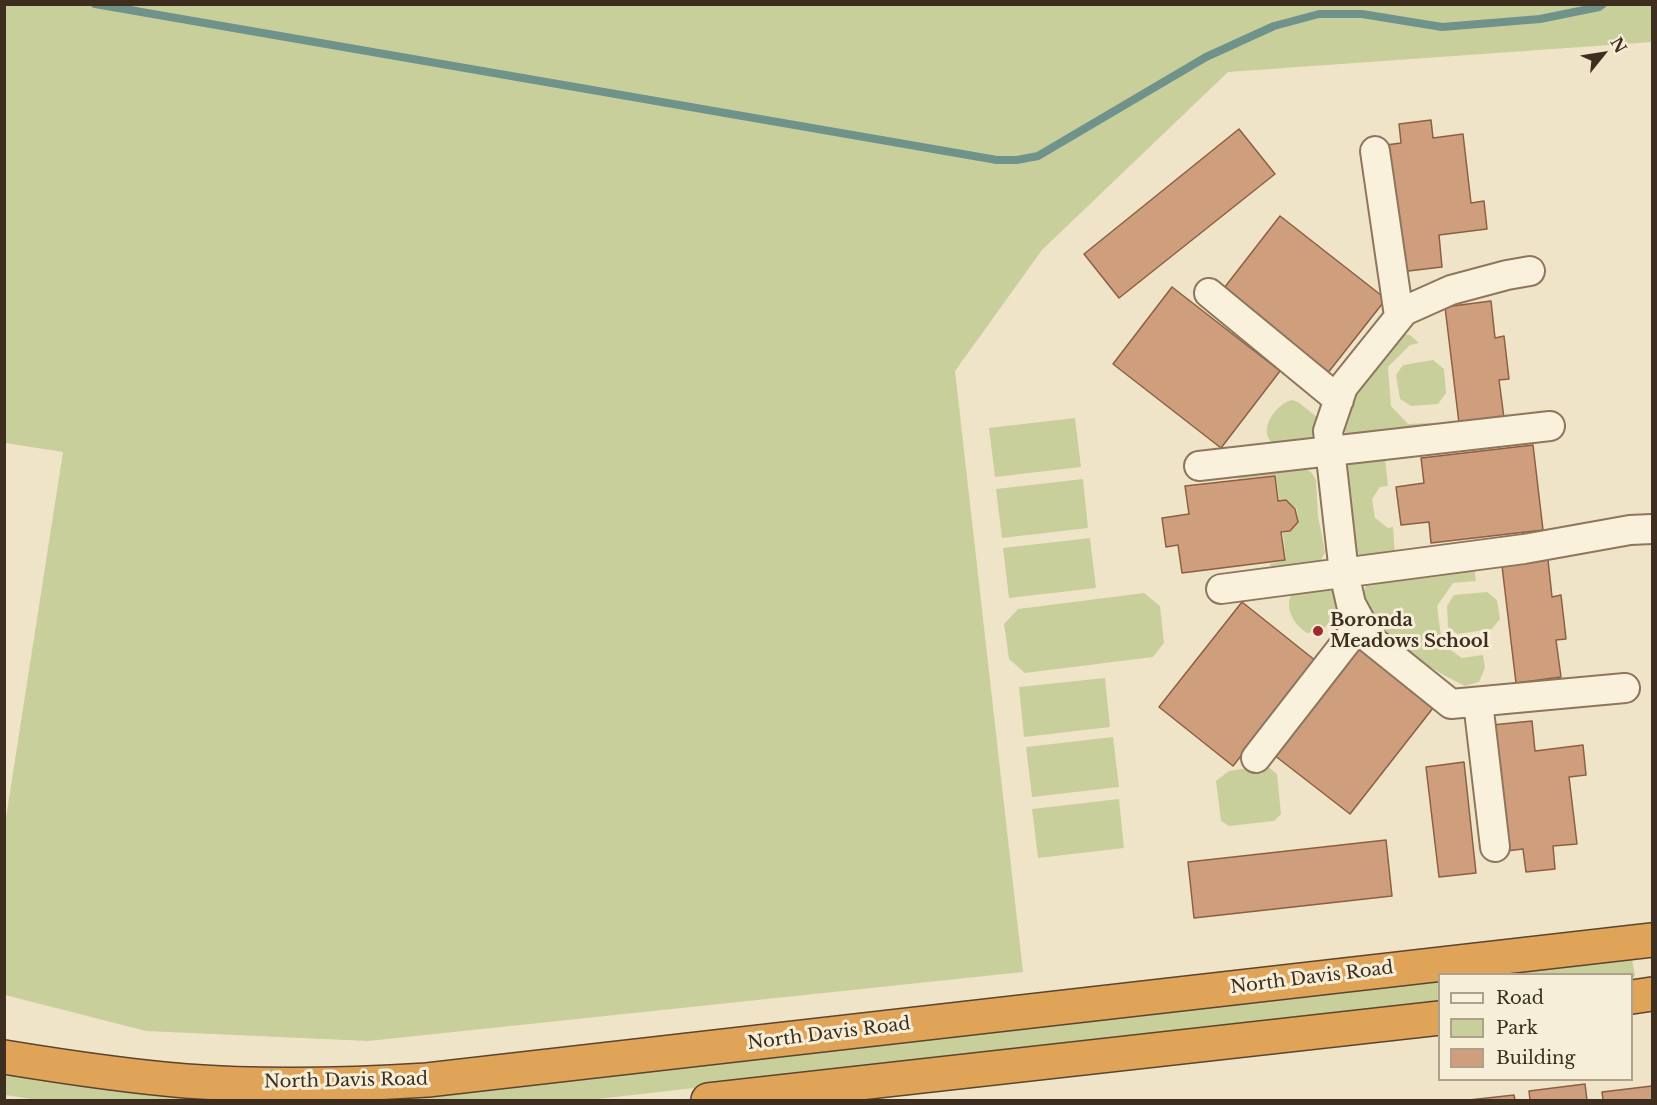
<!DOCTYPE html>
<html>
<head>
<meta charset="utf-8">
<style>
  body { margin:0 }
  #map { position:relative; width:1657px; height:1105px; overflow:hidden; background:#f0e4c8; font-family:"Libre Baskerville",serif }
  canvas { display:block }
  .frame { position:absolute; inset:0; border:6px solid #3d2e20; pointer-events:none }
  .legend { position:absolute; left:1438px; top:973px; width:195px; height:108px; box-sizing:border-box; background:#f7eed8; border:2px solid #ada18e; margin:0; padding:8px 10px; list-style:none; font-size:18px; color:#3d2e20 }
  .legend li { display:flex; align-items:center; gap:12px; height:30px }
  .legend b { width:30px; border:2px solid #ada18e }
  .north { position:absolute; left:1573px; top:24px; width:60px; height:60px; -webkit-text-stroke:4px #f7eed8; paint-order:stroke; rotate:60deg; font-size:16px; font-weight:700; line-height:24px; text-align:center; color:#3d2e20 }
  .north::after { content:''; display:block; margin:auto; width:21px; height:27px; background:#3d2e20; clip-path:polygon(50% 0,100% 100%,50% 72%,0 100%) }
</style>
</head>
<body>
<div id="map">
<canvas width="1657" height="1105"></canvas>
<div class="frame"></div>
<ul class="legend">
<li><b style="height:8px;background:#faf1dc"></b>Road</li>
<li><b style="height:16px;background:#c9cf9b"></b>Park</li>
<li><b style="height:16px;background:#cf9f7d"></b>Building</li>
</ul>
<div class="north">N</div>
</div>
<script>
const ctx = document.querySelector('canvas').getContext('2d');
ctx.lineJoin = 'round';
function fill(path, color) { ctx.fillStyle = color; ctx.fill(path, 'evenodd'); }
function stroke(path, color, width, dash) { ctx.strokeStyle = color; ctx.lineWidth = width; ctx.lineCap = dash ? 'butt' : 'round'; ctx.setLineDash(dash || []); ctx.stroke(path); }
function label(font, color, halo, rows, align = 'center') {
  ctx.font = font + ' "Libre Baskerville",serif'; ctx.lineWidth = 6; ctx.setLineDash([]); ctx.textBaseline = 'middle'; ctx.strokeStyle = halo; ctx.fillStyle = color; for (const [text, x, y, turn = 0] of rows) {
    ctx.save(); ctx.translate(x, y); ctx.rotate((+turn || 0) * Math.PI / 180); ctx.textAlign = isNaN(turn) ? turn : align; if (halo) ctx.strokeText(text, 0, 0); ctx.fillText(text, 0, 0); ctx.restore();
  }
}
fill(new Path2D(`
  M 1652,4 L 1652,42 L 1228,72 L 1042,250 L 955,371 L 1023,972 L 368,1041 L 146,1031 L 5,995 L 5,824 L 63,452 L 5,443 L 5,5 Z
  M 1401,334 L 1410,335 L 1419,343 L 1410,345 L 1388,367 L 1391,406 L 1408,424 L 1431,423 L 1432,431 L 1349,438 L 1342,427 L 1349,402 Z
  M 1433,360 L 1444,369 L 1446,393 L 1438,404 L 1411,406 L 1400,399 L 1396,375 L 1403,365 Z
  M 1292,400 L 1298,402 L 1318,418 L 1317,439 L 1275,447 C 1272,443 1268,439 1267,434 C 1265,420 1279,403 1292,400 Z
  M 1075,418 L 1081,467 L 995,477 L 989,428 Z
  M 1385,458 L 1388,486 L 1380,487 L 1372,499 L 1375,518 L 1388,528 L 1393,527 L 1395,555 L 1363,559 L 1354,549 L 1345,469 L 1355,460 Z
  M 1302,467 L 1311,472 L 1316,480 L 1318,516 L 1325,552 L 1319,564 L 1276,571 L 1269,564 L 1286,560 L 1283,533 L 1290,532 L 1298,522 L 1297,509 L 1285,500 L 1279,500 L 1276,475 L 1238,479 L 1240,475 Z
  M 1083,479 L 1088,528 L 1002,538 L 996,489 Z
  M 1090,538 L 1096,588 L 1009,598 L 1003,548 Z
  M 1474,568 L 1476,581 L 1453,583 L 1437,606 L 1442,644 L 1462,658 L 1483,655 L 1485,668 L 1479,682 L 1465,686 C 1420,663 1385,643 1362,596 L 1367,583 Z
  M 1333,586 L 1341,607 L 1323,630 L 1307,633 C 1293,624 1283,606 1293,592 Z
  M 1487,592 L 1497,600 L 1500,619 L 1492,629 L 1457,634 L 1448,627 L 1447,606 L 1454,595 Z
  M 1144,593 L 1160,606 L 1164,643 L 1153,657 L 1025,673 L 1009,659 L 1004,624 L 1018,609 Z
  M 1105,678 L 1110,727 L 1024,737 L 1019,687 Z
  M 1113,737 L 1119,787 L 1032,797 L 1026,747 Z
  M 1266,765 L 1277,774 L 1281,814 L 1274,821 L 1229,826 L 1221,821 L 1216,781 L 1229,771 Z
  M 1119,799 L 1124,848 L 1038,858 L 1032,809 Z
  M 1632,959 L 1635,976 L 1632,979 L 1632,974 L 1498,974 Z
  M 1439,981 L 1439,1003 L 589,1100 L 38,1100 L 5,1095 L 4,1073 L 379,1098 L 471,1092 Z`), '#c9cf9b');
stroke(new Path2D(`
  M 95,4 L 997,160 L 1017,160 L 1038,156 L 1206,57 L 1274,26 L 1319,14 L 1362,14 L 1442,27 L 1540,19 L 1599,7 L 1603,4`), '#6f938a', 8);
const building = new Path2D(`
  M 1431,120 L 1433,138 L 1463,134 L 1471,203 L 1484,201 L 1487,229 L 1439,235 L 1442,267 L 1400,272 L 1386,145 L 1401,143 L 1399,124 Z
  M 1239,129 L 1275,174 L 1119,298 L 1084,254 Z
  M 1280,216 L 1386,299 L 1327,374 L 1221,292 Z
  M 1172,287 L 1280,371 L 1221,448 L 1113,364 Z
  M 1491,301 L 1495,338 L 1504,336 L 1509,379 L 1499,380 L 1504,418 L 1459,423 L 1445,307 Z
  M 1533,445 L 1543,530 L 1431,543 L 1429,522 L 1401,525 L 1396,487 L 1424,483 L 1421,458 Z
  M 1275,476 L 1278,501 L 1286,500 L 1295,509 L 1298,522 L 1290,531 L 1281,532 L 1285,560 L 1182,573 L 1178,545 L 1166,547 L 1162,518 L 1189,514 L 1185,486 Z
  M 1548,560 L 1552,597 L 1561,595 L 1566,639 L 1556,640 L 1561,677 L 1516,683 L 1502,566 Z
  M 1242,602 L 1316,661 L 1233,766 L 1159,707 Z
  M 1358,648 L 1433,708 L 1350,814 L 1274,755 Z
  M 1532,721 L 1535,751 L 1583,745 L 1586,775 L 1569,777 L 1577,844 L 1553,846 L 1555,869 L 1526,872 L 1523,849 L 1506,851 L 1492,725 Z
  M 1464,762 L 1476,873 L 1439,877 L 1426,767 Z
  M 1386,840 L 1392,896 L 1194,918 L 1188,862 Z
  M 1585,1084 L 1587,1100 L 1530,1100 L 1529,1091 Z
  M 1652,1086 L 1652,1100 L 1603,1100 L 1602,1092 Z
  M 1514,1095 L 1515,1100 L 1469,1100 Z`);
fill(building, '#cf9f7d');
stroke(building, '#8d5f41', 1.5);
const minor = new Path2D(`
  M 1375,151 L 1399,316
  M 1530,271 L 1507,275 L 1451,290 L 1404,311 L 1343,387 L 1328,431 L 1344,573 L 1351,604 L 1370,639 L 1451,704 L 1625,688
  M 1209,293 L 1339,400
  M 1199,466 L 1550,426
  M 1221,589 L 1524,549 L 1630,530 L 1652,529
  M 1478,702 L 1495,847
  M 1256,758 L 1361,623`);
const highway = new Path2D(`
  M 1632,997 L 1652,994
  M 4,1057 C 65,1067 125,1076 186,1081 C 266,1087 347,1085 427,1080 L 1652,940
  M 708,1100 L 1440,1018`);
stroke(minor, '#8d765c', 32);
stroke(highway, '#5b4430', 36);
stroke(minor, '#faf1dc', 28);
stroke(highway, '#e0a458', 33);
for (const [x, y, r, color] of [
  [1318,631,6,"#9e2a2b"]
]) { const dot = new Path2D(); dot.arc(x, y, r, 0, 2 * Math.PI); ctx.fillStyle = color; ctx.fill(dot); stroke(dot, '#f7eed8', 2); }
label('bold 18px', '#3d2e20', '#f7eed8', [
  ["Boronda",1330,621],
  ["Meadows School",1330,642]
], 'left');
label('18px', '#3d2e20', '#f7eed8', [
  ["North Davis Road",1312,978,-7],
  ["North Davis Road",829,1034,-7],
  ["North Davis Road",346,1081,-1]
]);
</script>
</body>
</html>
